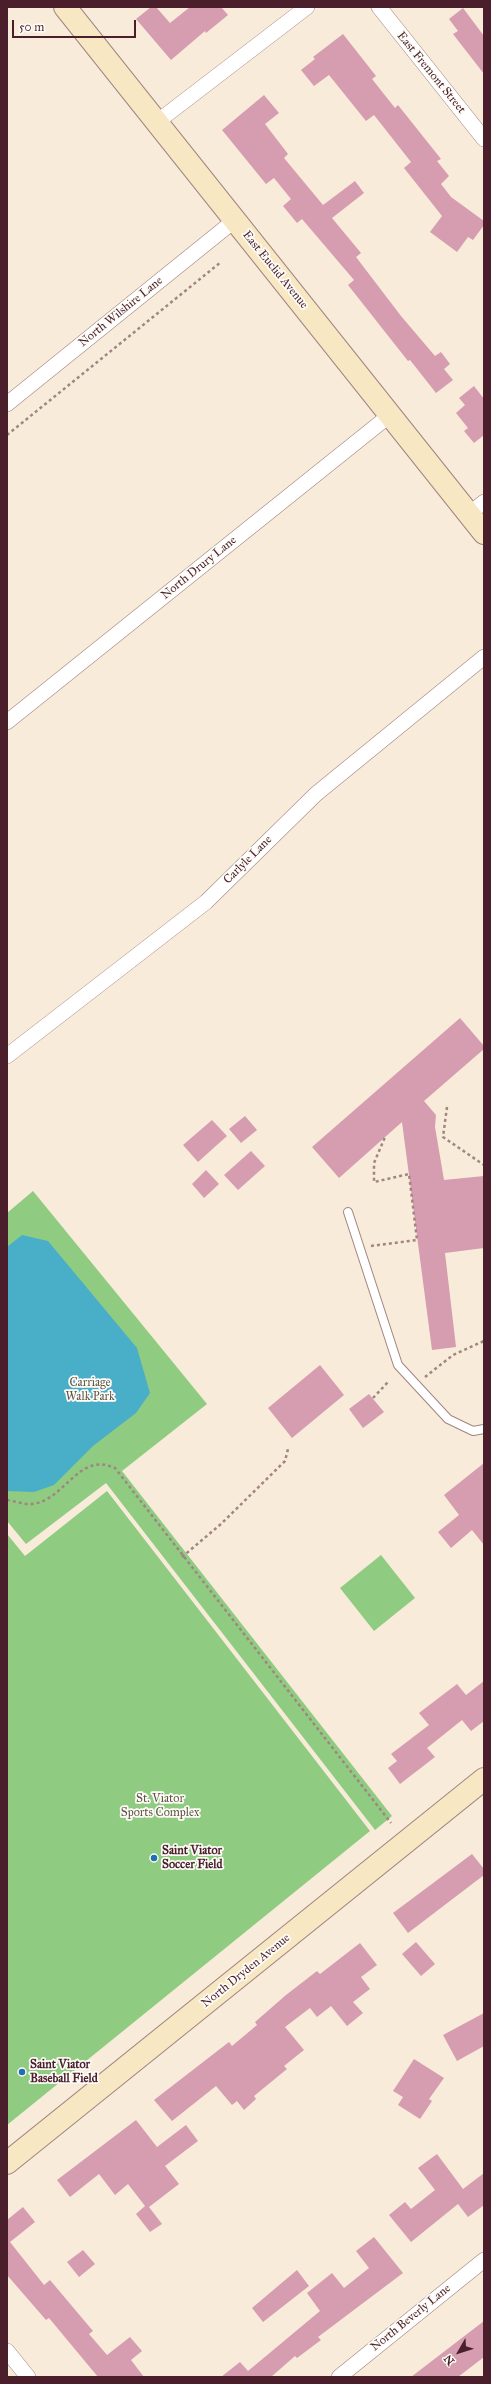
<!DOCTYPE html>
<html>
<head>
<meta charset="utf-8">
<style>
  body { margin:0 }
  #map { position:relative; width:491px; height:2384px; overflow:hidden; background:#f8ebd9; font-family:"IM FELL Great Primer",serif }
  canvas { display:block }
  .frame { position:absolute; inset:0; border:8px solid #4a1f2b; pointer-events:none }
  .north { position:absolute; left:439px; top:2332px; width:40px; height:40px; -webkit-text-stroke:3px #fdfcf7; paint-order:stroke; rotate:231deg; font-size:11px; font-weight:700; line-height:16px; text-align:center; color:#4a1f2b }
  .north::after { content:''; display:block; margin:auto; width:14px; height:18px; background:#4a1f2b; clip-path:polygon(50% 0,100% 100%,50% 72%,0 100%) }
  .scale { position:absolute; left:12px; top:20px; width:124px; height:18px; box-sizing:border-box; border:2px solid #4a1f2b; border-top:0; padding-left:5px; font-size:12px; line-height:14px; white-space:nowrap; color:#4a1f2b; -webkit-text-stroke:3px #fdfcf7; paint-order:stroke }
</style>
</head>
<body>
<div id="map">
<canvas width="491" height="2384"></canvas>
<div class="frame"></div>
<div class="north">N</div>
<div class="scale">50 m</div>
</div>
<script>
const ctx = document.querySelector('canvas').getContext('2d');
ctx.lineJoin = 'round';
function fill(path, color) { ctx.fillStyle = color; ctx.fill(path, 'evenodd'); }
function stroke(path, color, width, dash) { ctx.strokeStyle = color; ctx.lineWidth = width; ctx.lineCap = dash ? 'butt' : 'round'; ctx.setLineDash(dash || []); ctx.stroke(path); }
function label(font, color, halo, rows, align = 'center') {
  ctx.font = font + ' "IM FELL Great Primer",serif'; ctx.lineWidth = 3.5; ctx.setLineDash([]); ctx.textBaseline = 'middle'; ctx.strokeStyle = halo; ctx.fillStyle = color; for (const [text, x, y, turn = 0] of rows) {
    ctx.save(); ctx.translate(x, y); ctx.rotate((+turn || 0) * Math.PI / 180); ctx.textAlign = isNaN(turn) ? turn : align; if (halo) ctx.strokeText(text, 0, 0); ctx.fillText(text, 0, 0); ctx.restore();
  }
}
fill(new Path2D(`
  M 33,1191 L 207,1404 L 122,1471 L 392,1816 L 375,1830 L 106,1483 L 26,1544 L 7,1521 L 7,1213 Z
  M 107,1491 L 370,1831 L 7,2125 L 7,1534 L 25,1556 Z
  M 381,1555 L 415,1598 L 374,1631 L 340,1588 Z`), '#8fcc81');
fill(new Path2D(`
  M 22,1235 L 48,1241 L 137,1348 L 150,1393 L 136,1413 L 93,1446 L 54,1485 L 34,1492 L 7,1491 L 7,1247 Z`), '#49afc8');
fill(new Path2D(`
  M 151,7 L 156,7 L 170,23 L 190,7 L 221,7 L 228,15 L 206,33 L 205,31 L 171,60 L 136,19 Z
  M 463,8 L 484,36 L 484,74 L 453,34 L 458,31 L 449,19 Z
  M 343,34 L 376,76 L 372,79 L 395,108 L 398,105 L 441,159 L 437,161 L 449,176 L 441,184 L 451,197 L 484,221 L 484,225 L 473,240 L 468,237 L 457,252 L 430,232 L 442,216 L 404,168 L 411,162 L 374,115 L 366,121 L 329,75 L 314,86 L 301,70 L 315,59 L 313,57 Z
  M 264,95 L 279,113 L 265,124 L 288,154 L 284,158 L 323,205 L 355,181 L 364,193 L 332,218 L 361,253 L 356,257 L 401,316 L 435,356 L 441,352 L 450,364 L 444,369 L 453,380 L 436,393 L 410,360 L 408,361 L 348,285 L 354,280 L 302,219 L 297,223 L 283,206 L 291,199 L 274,178 L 266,184 L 222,130 Z
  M 474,386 L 484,399 L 484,435 L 474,443 L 464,431 L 468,428 L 456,413 L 465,405 L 459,398 Z
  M 460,1018 L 484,1046 L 484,1049 L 424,1101 L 436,1115 L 435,1127 L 444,1180 L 484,1176 L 484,1248 L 445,1253 L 456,1347 L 432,1350 L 402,1122 L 339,1178 L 312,1147 Z
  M 245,1116 L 257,1130 L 241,1143 L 229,1129 Z
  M 212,1120 L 227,1136 L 198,1162 L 183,1145 Z
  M 251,1151 L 265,1166 L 238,1190 L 224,1175 Z
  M 206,1170 L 219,1184 L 204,1198 L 192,1184 Z
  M 320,1365 L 344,1395 L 292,1438 L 268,1408 Z
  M 369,1394 L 384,1412 L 363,1428 L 349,1409 Z
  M 484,1463 L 484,1545 L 472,1530 L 451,1548 L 438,1532 L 459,1515 L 444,1495 Z
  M 484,1681 L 484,1721 L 471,1731 L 462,1720 L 427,1748 L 435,1757 L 400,1784 L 388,1768 L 397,1761 L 391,1754 L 429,1725 L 419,1713 L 457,1684 L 466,1695 Z
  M 472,1854 L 484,1869 L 484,1875 L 408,1933 L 393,1913 Z
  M 416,1942 L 435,1964 L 421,1976 L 402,1954 Z
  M 360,1943 L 377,1965 L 361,1977 L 370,1989 L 353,2002 L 363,2013 L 347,2026 L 331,2006 L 317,2017 L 310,2008 L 285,2027 L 304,2050 L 284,2066 L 287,2069 L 254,2096 L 256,2099 L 244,2110 L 237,2101 L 232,2105 L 216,2086 L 172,2121 L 154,2100 L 229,2042 L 232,2046 L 257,2025 L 255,2022 L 286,1995 L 317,1971 L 320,1974 Z
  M 484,2013 L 484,2046 L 457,2061 L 443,2035 Z
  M 414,2059 L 444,2078 L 429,2099 L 432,2101 L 420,2119 L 398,2105 L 403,2097 L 393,2091 Z
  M 136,2120 L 157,2147 L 186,2125 L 198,2141 L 165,2166 L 179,2184 L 149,2207 L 162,2224 L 150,2232 L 136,2214 L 145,2206 L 128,2184 L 115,2195 L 99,2174 L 70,2197 L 57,2180 Z
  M 437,2154 L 463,2189 L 484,2173 L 484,2205 L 468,2217 L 458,2204 L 411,2242 L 389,2215 L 405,2202 L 411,2209 L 435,2190 L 418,2168 Z
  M 23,2207 L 35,2222 L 10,2242 L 44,2285 L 50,2280 L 93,2331 L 89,2334 L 107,2355 L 130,2337 L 142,2351 L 131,2360 L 144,2377 L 98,2377 L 49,2318 L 46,2320 L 7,2275 L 7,2220 Z
  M 374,2237 L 403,2273 L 318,2337 L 321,2340 L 297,2358 L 295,2356 L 271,2377 L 221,2377 L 240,2362 L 248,2371 L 320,2311 L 307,2293 L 332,2273 L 344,2288 L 369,2268 L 356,2251 Z
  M 83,2250 L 95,2264 L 79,2277 L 67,2262 Z
  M 297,2270 L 309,2286 L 263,2322 L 252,2308 Z
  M 484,2321 L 484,2357 L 458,2377 L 411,2377 Z`), '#d69cb0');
const lane = new Path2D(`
  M 348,1212 L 398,1365 L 448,1419 L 473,1431 L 484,1429`);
const street = new Path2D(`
  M 379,7 L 484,139
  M 157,122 L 307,7
  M 7,404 L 235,220
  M 469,514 L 484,502
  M 7,722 L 390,415
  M 7,1056 L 206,902 L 316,794 L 484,657
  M 7,2351 L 28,2377
  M 339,2377 L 484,2260`);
const secondary = new Path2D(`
  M 65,7 L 484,533
  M 7,2163 L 484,1779`);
stroke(lane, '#a18582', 10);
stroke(street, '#a18582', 16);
stroke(secondary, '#a18582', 24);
stroke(new Path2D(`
  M 7,435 L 221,262
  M 447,1107 L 443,1137 L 484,1165
  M 371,1246 L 417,1240 L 409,1174 L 374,1182 L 374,1163 L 385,1137
  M 425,1377 L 453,1355 L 484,1341
  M 373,1398 L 389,1381
  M 7,1500 C 14,1501 22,1504 28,1504 C 64,1505 77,1450 115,1468 L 391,1823
  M 182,1557 L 221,1524 L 285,1461 L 288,1449`), '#a18582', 2.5, [3, 3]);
stroke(lane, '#fff', 8);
stroke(street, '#fff', 15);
stroke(secondary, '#f8e7c3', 22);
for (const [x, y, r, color] of [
  [154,1858,4,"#1f6fb2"],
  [22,2072,4,"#1f6fb2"]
]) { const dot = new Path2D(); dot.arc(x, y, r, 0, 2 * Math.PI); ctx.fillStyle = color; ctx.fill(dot); stroke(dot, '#fdfcf7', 1.5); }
label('12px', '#4a1f2b', '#fdfcf7', [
  ["East Fremont Street",431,73,51],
  ["East Euclid Avenue",275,270,51],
  ["North Wilshire Lane",121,312,-39],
  ["North Drury Lane",199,568,-39],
  ["Carlyle Lane",248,860,-45],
  ["North Dryden Avenue",246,1971,-39],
  ["North Beverly Lane",411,2318,-39]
]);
label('12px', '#5f5345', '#fdfcf7', [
  ["Carriage",90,1383],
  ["Walk Park",90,1397],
  ["St. Viator",160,1799],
  ["Sports Complex",160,1813]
]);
label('bold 12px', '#4a1f2b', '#fdfcf7', [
  ["Saint Viator",162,1851],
  ["Soccer Field",162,1865],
  ["Saint Viator",30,2065],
  ["Baseball Field",30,2079]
], 'left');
</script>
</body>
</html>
